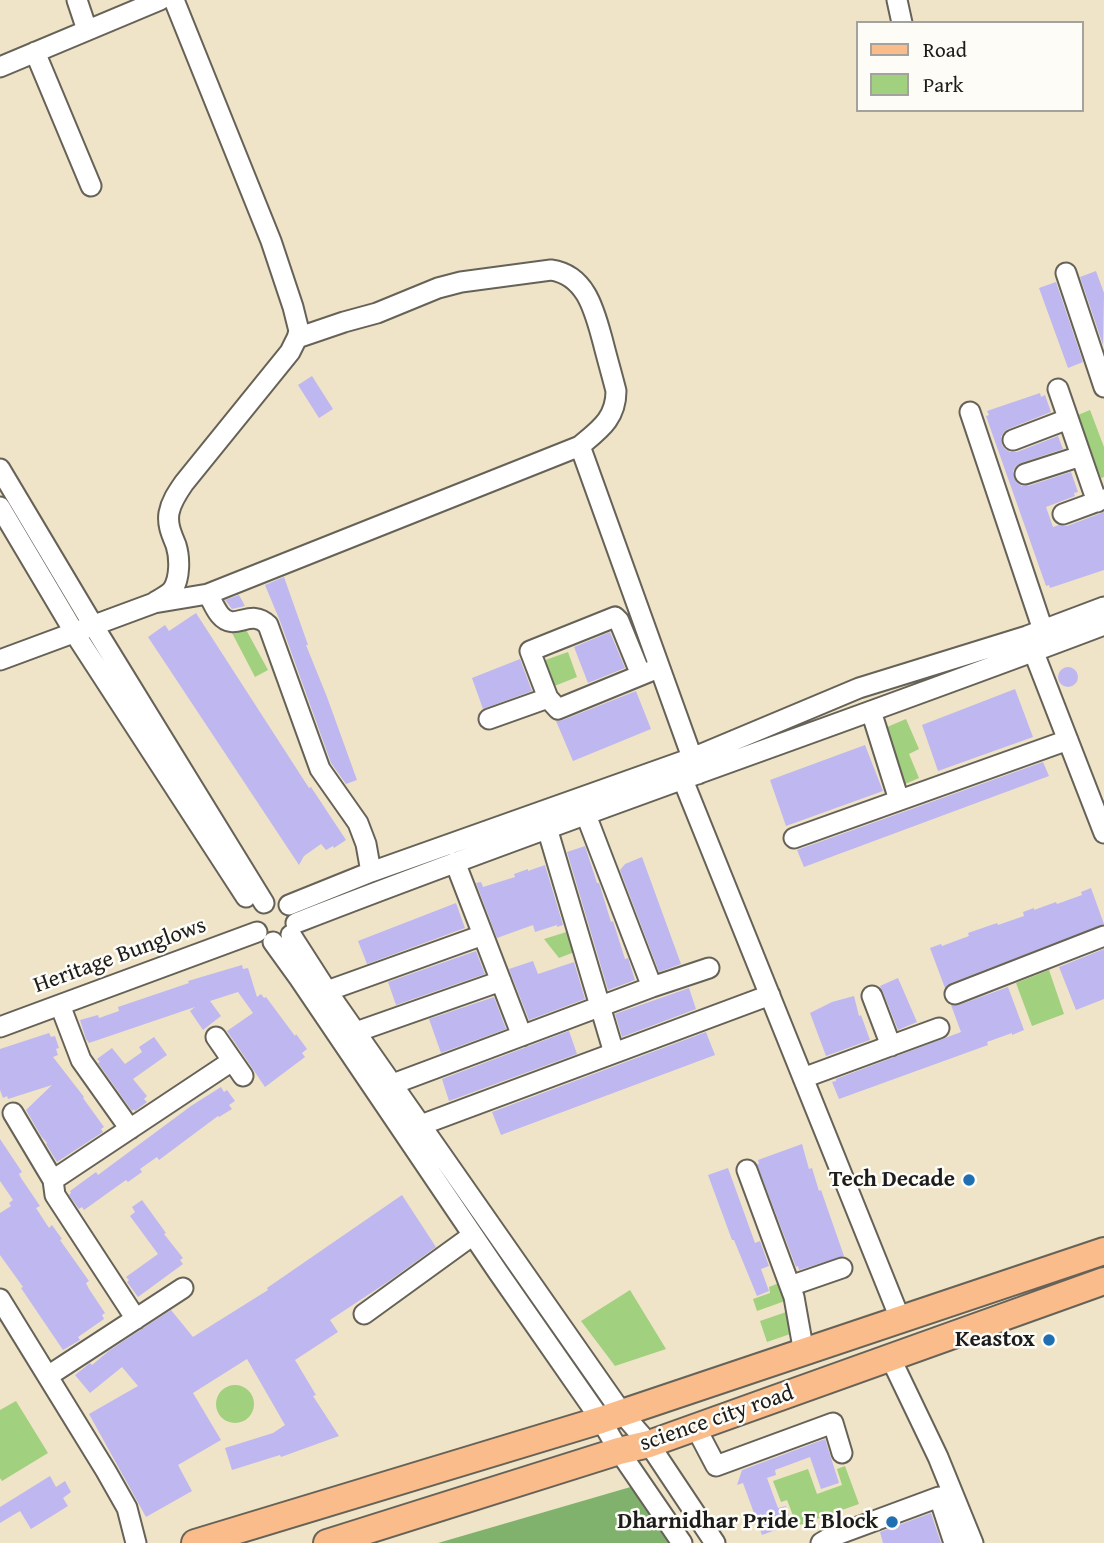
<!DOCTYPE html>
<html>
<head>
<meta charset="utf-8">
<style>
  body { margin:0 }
  #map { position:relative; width:1104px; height:1543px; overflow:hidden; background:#efe4c7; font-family:"Gentium Book Plus",serif }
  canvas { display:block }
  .legend { position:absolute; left:856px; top:21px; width:228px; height:91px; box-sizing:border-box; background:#fdfcf7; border:2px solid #a3a29f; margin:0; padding:9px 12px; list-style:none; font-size:21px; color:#1c1c1c }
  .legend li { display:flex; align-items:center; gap:14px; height:35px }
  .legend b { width:35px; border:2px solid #a3a29f }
</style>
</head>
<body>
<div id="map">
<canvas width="1104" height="1543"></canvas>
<ul class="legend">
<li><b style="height:9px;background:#f9bc8a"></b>Road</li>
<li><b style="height:19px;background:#a1d07e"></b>Park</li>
</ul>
</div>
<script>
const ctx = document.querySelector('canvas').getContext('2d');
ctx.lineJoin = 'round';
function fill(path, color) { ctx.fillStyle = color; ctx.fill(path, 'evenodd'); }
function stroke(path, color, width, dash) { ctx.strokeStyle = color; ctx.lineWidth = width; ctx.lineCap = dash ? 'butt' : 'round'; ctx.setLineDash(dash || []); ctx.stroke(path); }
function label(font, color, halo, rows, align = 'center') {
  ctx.font = font + ' "Gentium Book Plus",serif'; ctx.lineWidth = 5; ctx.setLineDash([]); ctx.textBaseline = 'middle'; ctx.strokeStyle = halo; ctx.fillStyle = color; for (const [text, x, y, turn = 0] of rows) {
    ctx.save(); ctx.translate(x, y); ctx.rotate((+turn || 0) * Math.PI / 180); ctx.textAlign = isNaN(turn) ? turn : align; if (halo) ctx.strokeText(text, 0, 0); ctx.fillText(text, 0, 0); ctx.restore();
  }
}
fill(new Path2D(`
  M 1090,410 L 1104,447 L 1104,477 L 1101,478 L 1078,415 Z
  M 243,624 L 268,670 L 255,677 L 231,631 Z
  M 568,652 L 577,677 L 547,689 L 537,663 Z
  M 906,719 L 919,749 L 909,754 L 919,778 L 903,785 L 880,730 Z
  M 576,929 L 582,949 L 559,958 L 544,939 Z
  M 1049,970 L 1064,1014 L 1032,1026 L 1016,983 Z
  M 779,1283 L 785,1301 L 757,1311 L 753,1299 L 770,1293 L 769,1287 Z
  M 630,1290 L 666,1349 L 615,1366 L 581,1321 Z
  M 792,1310 L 796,1332 L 767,1342 L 760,1321 Z
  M216 1404a19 19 0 1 1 38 0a19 19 0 1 1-38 0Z
  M 16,1401 L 48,1453 L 2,1481 L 0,1478 L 0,1410 Z
  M 845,1466 L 859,1504 L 797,1526 L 787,1500 L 781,1502 L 773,1481 L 808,1469 L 817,1494 L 842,1485 L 837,1469 Z`), '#a1d07e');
fill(new Path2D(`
  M 634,1486 L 673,1543 L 438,1543 Z`), '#80b26d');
fill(new Path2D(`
  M 1096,271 L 1104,293 L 1103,345 L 1080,277 Z
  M 1056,282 L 1083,362 L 1068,368 L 1039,288 Z
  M 312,376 L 333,409 L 319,418 L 298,385 Z
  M 1040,393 L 1041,397 L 1045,395 L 1051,412 L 1008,429 L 1004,432 L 1001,437 L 1002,445 L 1005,449 L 1010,452 L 1017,452 L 1058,436 L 1063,449 L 1021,463 L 1016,466 L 1013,471 L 1014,478 L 1017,483 L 1022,486 L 1028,486 L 1071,472 L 1078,492 L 1074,493 L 1075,496 L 1046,507 L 1053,527 L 1059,525 L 1067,526 L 1104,512 L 1104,570 L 1050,588 L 1049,585 L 1046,586 L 986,416 L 989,415 L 987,411 Z
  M 284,577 L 308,645 L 306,645 L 327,697 L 357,780 L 346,784 L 331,763 L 280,621 L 265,585 Z
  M 239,595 L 245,606 L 232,609 L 225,600 Z
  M 196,613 L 309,788 L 311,787 L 346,840 L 334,848 L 333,846 L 326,850 L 321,844 L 304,856 L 299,865 L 148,637 L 165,625 L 169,631 Z
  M 610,632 L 625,668 L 588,683 L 574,647 Z
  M 520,659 L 532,691 L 483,709 L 472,678 Z
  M1058 677a10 10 0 1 1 20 0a10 10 0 1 1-20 0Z
  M 1015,689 L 1033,737 L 938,771 L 922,725 Z
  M 636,691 L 651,729 L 573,761 L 556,721 L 563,720 Z
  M 865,745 L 883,791 L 786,826 L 770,780 Z
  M 1043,762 L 1049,776 L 804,867 L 797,850 Z
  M 585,846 L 597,883 L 599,883 L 600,886 L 611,922 L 613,921 L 625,959 L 628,958 L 635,980 L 608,990 L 567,852 Z
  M 642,857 L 681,964 L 659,972 L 620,870 L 625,864 Z
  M 545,865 L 563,925 L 557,927 L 557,925 L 535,932 L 533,925 L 497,938 L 476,883 L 481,882 L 483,887 L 515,877 L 514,874 L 528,869 L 528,871 Z
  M 1091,888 L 1104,924 L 951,983 L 945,988 L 930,948 L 941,944 L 942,946 L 969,936 L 968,933 L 997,923 L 998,925 L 1024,916 L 1023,912 L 1034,908 L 1034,910 L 1056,902 L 1057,904 L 1082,895 L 1081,892 Z
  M 456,903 L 465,928 L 367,964 L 358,941 Z
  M 1104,949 L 1104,999 L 1076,1010 L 1059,967 Z
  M 476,951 L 485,974 L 396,1005 L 388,982 Z
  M 533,961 L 538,974 L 574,962 L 585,999 L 529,1020 L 509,969 Z
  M 242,965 L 243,969 L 248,968 L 257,997 L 261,994 L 264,998 L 266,997 L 295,1036 L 296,1034 L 307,1049 L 302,1053 L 305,1057 L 265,1087 L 227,1031 L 253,1013 L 238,992 L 210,1001 L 221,1016 L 203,1030 L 190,1011 L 195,1007 L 89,1043 L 86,1039 L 80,1020 L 98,1015 L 99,1018 L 119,1011 L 118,1007 L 189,983 L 188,981 Z
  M 898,978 L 917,1022 L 898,1030 L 883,992 L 880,986 Z
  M 1008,987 L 1024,1030 L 1012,1035 L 1012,1033 L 987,1042 L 988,1045 L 839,1099 L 832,1082 L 836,1081 L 836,1079 L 961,1032 L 951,1005 L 959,1005 Z
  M 689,988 L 696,1009 L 622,1037 L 615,1014 Z
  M 854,996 L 859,1016 L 861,1015 L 870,1040 L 826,1056 L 810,1013 L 832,1002 Z
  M 494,997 L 506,1029 L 441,1053 L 429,1019 Z
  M 569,1031 L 577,1054 L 449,1101 L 442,1079 Z
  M 706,1032 L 715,1055 L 501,1135 L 492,1112 Z
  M 49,1033 L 51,1037 L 55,1036 L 59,1048 L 56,1049 L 58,1055 L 53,1057 L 84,1097 L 83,1098 L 104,1127 L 101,1129 L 103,1132 L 57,1162 L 46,1144 L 47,1143 L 41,1136 L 26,1110 L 52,1085 L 8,1099 L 7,1096 L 3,1098 L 0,1090 L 0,1049 Z
  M 154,1037 L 167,1055 L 133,1079 L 147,1096 L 144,1099 L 147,1102 L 135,1111 L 134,1109 L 132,1111 L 98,1063 L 100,1062 L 97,1059 L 112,1048 L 125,1064 L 142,1052 L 139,1047 Z
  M 221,1087 L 224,1092 L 227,1090 L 235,1101 L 229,1105 L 232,1109 L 219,1117 L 218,1116 L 159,1160 L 157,1157 L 140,1169 L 142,1172 L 128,1182 L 126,1180 L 84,1210 L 82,1207 L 79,1209 L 69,1195 L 71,1193 L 70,1191 L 96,1172 L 98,1175 L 191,1106 Z
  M 0,1139 L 22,1172 L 19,1174 L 21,1178 L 40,1206 L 36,1208 L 49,1228 L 52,1225 L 62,1239 L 60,1240 L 89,1281 L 86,1283 L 89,1289 L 105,1313 L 102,1315 L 104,1319 L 78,1337 L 80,1340 L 63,1350 L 21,1288 L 23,1287 L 0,1255 L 0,1213 L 11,1206 L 9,1203 L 13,1200 L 0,1181 Z
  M 802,1144 L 809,1169 L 812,1168 L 819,1191 L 821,1190 L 844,1256 L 799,1270 L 798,1266 L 796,1267 L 757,1164 L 759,1164 L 758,1160 Z
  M 728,1168 L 755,1243 L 760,1241 L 769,1266 L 761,1269 L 769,1291 L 757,1296 L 734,1240 L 732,1240 L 708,1175 Z
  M 402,1195 L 436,1247 L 389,1281 L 330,1320 L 338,1332 L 295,1360 L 316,1395 L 313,1396 L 339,1436 L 281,1457 L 280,1455 L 232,1470 L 225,1448 L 273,1433 L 285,1425 L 247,1359 L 193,1393 L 221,1440 L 178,1465 L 192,1491 L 146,1517 L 89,1414 L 138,1386 L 122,1367 L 90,1393 L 75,1375 L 90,1363 L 92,1365 L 110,1350 L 171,1310 L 193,1337 L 268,1290 L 267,1288 Z
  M 142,1200 L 166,1233 L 164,1234 L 183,1258 L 180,1260 L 183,1264 L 138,1297 L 127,1282 L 129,1280 L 126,1277 L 158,1254 L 130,1216 L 135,1212 L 132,1207 Z
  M 825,1439 L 839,1483 L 821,1489 L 810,1457 L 775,1470 L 776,1475 L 767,1478 L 778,1508 L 786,1506 L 792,1524 L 762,1535 L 743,1483 L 737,1485 L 742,1470 Z
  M 50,1476 L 56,1487 L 65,1481 L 71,1492 L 63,1498 L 68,1506 L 31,1529 L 20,1511 L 0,1523 L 0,1507 Z
  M 931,1513 L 941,1543 L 883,1543 L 880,1532 Z`), '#bfb7f0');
const minor = new Path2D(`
  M 77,0 L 87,30
  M 897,0 L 902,23
  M 35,52 L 91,186
  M 0,67 L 160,0
  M 1066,273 L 1104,387
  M 297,338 L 344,322 L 377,313 L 438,288 L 461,282 L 551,270 C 587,275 595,313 603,342 C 607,358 612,375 616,391 C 616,419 599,430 580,446
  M 1058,389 L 1097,502
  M 970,412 L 1043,630
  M 1013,440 L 1068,419
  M 0,469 L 93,625 L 264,903
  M 1025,474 L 1081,456
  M 0,507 L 79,640 L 246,897
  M 1063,514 L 1104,499
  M 208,594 C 212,601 215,609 220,615 C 235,633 250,607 268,625 L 320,769 L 358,823 L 366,844 L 371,872
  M 155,602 C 160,599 170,594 173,589 C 180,578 180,558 176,545 C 172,535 167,525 169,513 C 171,502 177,493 184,483 L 290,352 L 297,338 L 299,331 L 293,307 L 271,241 L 174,0
  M 1029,640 L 1104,833
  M 0,660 L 154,603 L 208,594 L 580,446 L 698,774
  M 548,698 L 558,709 L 651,671
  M 871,711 L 899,800
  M 489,719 L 548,698 L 530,651 L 615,617 L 619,621 L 641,675
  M 683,780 L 901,1321
  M 586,815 L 652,987
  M 547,828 L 614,1053
  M 794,838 L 1068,740
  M 455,862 L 522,1036
  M 289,905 L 371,872 L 692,758 L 859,688 L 1027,636 L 1104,607
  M 296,923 C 563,819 835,727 1104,625
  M 291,935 L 327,991 L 622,1413 L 649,1444 L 715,1543
  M 273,942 L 299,978 L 498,1272 L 601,1420 L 619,1451 L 682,1543
  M 327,991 L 483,935
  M 955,994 L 1104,936
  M 872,996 L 891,1046
  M 60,1005 L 81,1060 L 130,1129
  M 0,1027 L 257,932
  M 356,1032 L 501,981
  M 216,1037 L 243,1076
  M 803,1078 L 939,1028
  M 393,1084 L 652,987 L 709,968
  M 13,1113 L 53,1180
  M 421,1125 L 770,995
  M 747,1170 L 794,1297 L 804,1353
  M 790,1286 L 842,1268
  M 0,1299 L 106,1471 L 127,1508 L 136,1543
  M 364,1314 L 473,1235
  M 136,1319 L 55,1195 L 53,1180 L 232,1061
  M 890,1357 L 938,1457 L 973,1543
  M 48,1376 L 183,1288
  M 696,1428 L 716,1466 L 833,1423 L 842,1453
  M 821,1543 L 831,1537 L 939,1497 L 954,1543`);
const major = new Path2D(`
  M 195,1543 L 601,1420 L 1104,1251
  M 327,1543 L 619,1451 L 649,1444 L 1104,1281`);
stroke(minor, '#666258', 23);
stroke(major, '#666258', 30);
stroke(minor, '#fff', 19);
stroke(major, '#f9bc8a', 26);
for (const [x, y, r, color] of [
  [969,1180,7,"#1f6fb2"],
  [1049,1340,7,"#1f6fb2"],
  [892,1522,7,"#1f6fb2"]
]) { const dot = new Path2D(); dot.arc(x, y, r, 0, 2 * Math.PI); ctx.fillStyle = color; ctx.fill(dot); stroke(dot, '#fdfcf7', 2.5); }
label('23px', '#1c1c1c', '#fdfcf7', [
  ["Heritage Bunglows",120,956,-20],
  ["science city road",717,1419,-19]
]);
label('bold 23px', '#1c1c1c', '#fdfcf7', [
  ["Tech Decade",955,1180],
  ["Keastox",1035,1340],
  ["Dharnidhar Pride E Block",878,1522]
], 'right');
</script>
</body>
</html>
